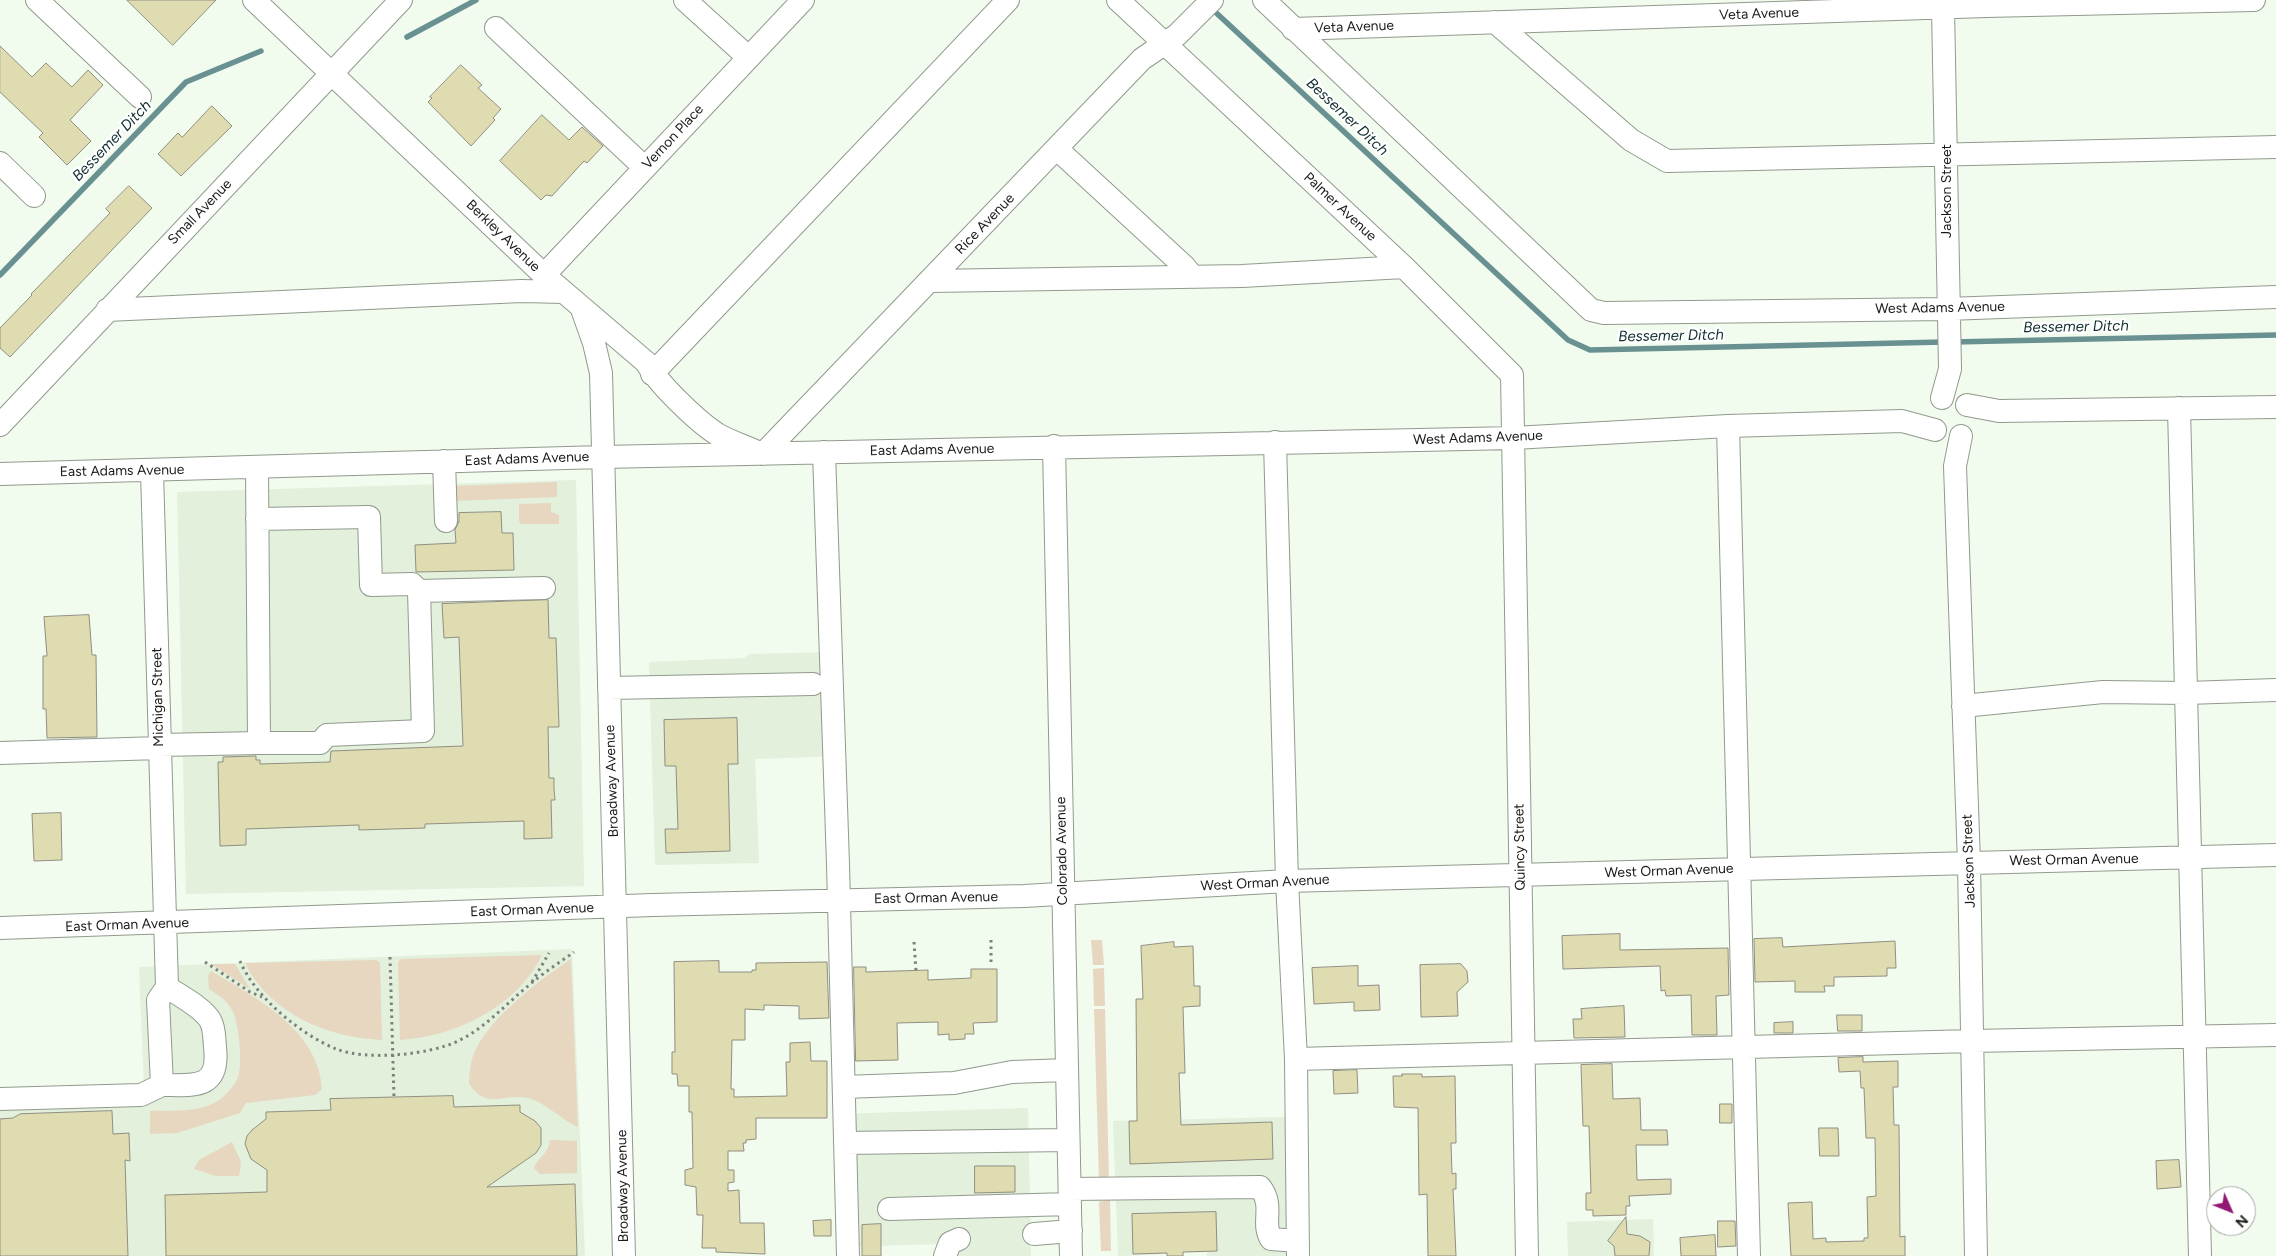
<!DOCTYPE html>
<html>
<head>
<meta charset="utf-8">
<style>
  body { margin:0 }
  #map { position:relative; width:2276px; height:1256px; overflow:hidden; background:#f1fbee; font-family:Figtree,sans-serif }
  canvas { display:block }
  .north { position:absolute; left:2206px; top:1186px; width:50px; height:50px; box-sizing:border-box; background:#fff; border:1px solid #a3a4a2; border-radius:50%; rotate:134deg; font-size:14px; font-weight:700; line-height:20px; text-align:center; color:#181b17 }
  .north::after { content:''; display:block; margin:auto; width:18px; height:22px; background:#931873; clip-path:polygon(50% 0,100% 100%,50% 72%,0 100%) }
</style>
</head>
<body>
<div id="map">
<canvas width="2276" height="1256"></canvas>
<div class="north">N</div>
</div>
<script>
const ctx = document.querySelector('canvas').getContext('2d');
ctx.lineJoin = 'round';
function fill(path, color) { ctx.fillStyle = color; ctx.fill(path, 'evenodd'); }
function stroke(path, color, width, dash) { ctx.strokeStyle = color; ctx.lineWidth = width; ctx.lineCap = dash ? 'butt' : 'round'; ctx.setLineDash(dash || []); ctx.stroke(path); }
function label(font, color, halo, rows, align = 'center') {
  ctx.font = font + ' Figtree,sans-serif'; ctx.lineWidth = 5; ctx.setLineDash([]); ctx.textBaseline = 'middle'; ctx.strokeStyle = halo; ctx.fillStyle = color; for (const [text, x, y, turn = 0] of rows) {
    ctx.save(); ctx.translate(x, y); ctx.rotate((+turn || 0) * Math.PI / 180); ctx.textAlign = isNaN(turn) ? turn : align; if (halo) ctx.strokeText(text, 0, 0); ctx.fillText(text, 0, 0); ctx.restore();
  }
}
fill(new Path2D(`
  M 576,480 L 584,886 L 186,894 L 177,492 Z
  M 837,652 L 843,756 L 755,759 L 759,863 L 655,865 L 649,662 L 745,658 L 749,654 Z
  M 572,949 L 585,1256 L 0,1256 L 0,1093 L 144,1088 L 139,967 Z
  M 1028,1108 L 1031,1256 L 937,1256 L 937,1244 L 841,1247 L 838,1114 Z
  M 1285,1117 L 1288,1256 L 1207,1256 L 1207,1252 L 1118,1256 L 1113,1121 Z
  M 1653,1219 L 1654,1256 L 1568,1256 L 1567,1222 Z`), '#e2f0dc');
fill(new Path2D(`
  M 557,482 L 557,497 L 453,501 L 453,486 Z
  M 551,503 L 551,512 L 559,515 L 559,524 L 521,524 L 519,521 L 519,504 Z
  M 1091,940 L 1102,940 L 1104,965 L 1093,965 Z
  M 542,955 C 518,1006 455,1037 400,1040 L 398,962 L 401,959 Z
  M 571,959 L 578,1127 C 562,1120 543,1101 528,1098 C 503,1093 486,1111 469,1083 C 470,1071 470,1060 476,1049 C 492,1016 541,979 571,959 Z
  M 376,960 L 380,963 L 382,1040 C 329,1038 270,1014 245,963 Z
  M 211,964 L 235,964 L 250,989 Z
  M 1104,968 L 1105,1006 L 1094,1006 L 1093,969 Z
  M 211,971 C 256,998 319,1030 322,1089 L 315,1095 L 246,1103 L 240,1113 L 177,1133 L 150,1134 L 150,1111 C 171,1110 199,1113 218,1101 C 225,1096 234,1086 238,1078 C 243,1064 239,1022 232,1010 C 227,1000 218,995 209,989 L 208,976 Z
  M 1094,1009 L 1105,1009 L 1109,1182 L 1099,1180 Z
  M 550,1140 L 577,1141 L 577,1173 L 540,1174 L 534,1168 C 538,1157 549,1154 550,1140 Z
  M 232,1142 L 241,1162 L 239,1176 L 216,1176 L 194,1169 L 199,1160 Z
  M 1110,1199 L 1111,1251 L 1101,1251 L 1099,1202 Z`), '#e7d6c0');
stroke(new Path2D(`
  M 1211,8 L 1568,340 L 1590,350 L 1944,342
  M 407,37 L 476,0
  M 0,275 L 186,82 L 261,51
  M 1953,342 L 2276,335`), '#699192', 5.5);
const building = new Path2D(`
  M 127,0 L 216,0 L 173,45 Z
  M 0,46 L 32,77 L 46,63 L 72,87 L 88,70 L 103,85 L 70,120 L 91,141 L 67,165 L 39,137 L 43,133 L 0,92 Z
  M 461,65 L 482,85 L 478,88 L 501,109 L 493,118 L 495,120 L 471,146 L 428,102 L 432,98 L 430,97 Z
  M 212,106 L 232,126 L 181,176 L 158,154 L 178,133 L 182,137 Z
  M 542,115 L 569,140 L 582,127 L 603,146 L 587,163 L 584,161 L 552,196 L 546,195 L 541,200 L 500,161 Z
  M 129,186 L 152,208 L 10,357 L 0,348 L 0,328 L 32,295 L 31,294 L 110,213 L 106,209 Z
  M 501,512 L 502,533 L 513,533 L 514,570 L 416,572 L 415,545 L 456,543 L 455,530 L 459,521 L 459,513 Z
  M 548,600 L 549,638 L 556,638 L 559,727 L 548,727 L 549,778 L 554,778 L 554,789 L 555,800 L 551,800 L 552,838 L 524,839 L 524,821 L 425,824 L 425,828 L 359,830 L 359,825 L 246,829 L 246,845 L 220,846 L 218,762 L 223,762 L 223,757 L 256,756 L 256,760 L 260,760 L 260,764 L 330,762 L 331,751 L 463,746 L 459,637 L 444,638 L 442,604 Z
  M 89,615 L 92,655 L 96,655 L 97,737 L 47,738 L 46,709 L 43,709 L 43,656 L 47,656 L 44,617 Z
  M 737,718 L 738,764 L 728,764 L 730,851 L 666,853 L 665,829 L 678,829 L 676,766 L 665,766 L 664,720 Z
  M 61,813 L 62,860 L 34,861 L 32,814 Z
  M 1620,934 L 1620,950 L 1728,948 L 1729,995 L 1716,996 L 1717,1035 L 1692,1035 L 1691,995 L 1666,996 L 1665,990 L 1661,991 L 1660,966 L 1563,969 L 1562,936 Z
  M 1782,938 L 1783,947 L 1895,941 L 1896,968 L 1887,968 L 1887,976 L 1834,977 L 1834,986 L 1824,986 L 1825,992 L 1795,992 L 1795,981 L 1755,982 L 1754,939 Z
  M 1174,942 L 1174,947 L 1193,946 L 1194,986 L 1200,986 L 1200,1006 L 1183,1007 L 1185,1073 L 1179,1073 L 1181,1125 L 1272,1122 L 1273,1159 L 1130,1164 L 1129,1121 L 1137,1121 L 1136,999 L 1143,999 L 1141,946 Z
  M 719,961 L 719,972 L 752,972 L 752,970 L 756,970 L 756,963 L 827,962 L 829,1018 L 799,1019 L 799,1006 L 764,1005 L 764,1010 L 745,1009 L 745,1040 L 732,1040 L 731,1089 L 734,1089 L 734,1097 L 787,1096 L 786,1062 L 790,1062 L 790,1043 L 810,1042 L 811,1061 L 827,1061 L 827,1118 L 756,1118 L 756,1139 L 746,1140 L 746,1143 L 743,1143 L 744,1151 L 728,1151 L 728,1170 L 734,1170 L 734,1182 L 728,1183 L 728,1191 L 739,1190 L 740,1223 L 764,1223 L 765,1254 L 716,1252 L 716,1248 L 702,1248 L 703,1215 L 697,1215 L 696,1187 L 685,1185 L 685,1170 L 693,1168 L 692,1112 L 689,1112 L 689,1086 L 678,1086 L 677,1074 L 672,1074 L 672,1052 L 675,1052 L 674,962 Z
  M 1461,964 L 1467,971 L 1468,982 L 1457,992 L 1458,1016 L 1421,1017 L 1420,965 Z
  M 1358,966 L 1358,986 L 1379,985 L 1380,1010 L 1354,1011 L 1354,1002 L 1314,1004 L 1312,968 Z
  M 854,967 L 866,967 L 866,972 L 928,970 L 928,980 L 971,978 L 971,969 L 997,969 L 997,1022 L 973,1023 L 974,1034 L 965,1034 L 965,1039 L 949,1040 L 949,1034 L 938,1035 L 938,1022 L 897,1023 L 898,1060 L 856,1061 Z
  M 1624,1006 L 1625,1037 L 1574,1038 L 1573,1019 L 1582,1019 L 1581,1009 Z
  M 1837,1015 L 1862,1015 L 1862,1031 L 1838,1031 Z
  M 1793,1022 L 1793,1033 L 1774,1033 L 1774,1023 Z
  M 1863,1057 L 1863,1062 L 1898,1061 L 1898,1087 L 1893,1087 L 1894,1125 L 1899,1125 L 1900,1237 L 1905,1236 L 1905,1256 L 1791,1256 L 1788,1203 L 1812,1202 L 1813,1239 L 1826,1238 L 1826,1242 L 1864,1241 L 1864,1238 L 1868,1238 L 1867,1197 L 1876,1196 L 1875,1138 L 1866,1138 L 1864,1088 L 1861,1088 L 1860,1071 L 1839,1072 L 1838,1058 Z
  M 1612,1064 L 1613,1099 L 1640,1098 L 1641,1130 L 1667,1130 L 1668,1145 L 1636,1145 L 1637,1180 L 1671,1179 L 1671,1194 L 1629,1196 L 1630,1206 L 1626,1206 L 1626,1215 L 1593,1216 L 1593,1210 L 1586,1210 L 1586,1193 L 1591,1193 L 1589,1126 L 1583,1126 L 1581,1065 Z
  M 1357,1070 L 1358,1093 L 1334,1094 L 1333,1071 Z
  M 1402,1074 L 1422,1074 L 1422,1077 L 1455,1076 L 1456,1143 L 1451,1143 L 1452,1174 L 1456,1173 L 1456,1189 L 1453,1189 L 1456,1256 L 1428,1256 L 1427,1194 L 1419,1195 L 1418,1108 L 1394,1107 L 1393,1076 L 1402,1076 Z
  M 453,1096 L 454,1107 L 520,1105 L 520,1112 L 535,1121 L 541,1128 L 541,1145 L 536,1153 L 487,1187 L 575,1184 L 577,1256 L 166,1256 L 165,1195 L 267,1192 L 267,1170 L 251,1159 L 245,1144 L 247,1136 L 252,1130 L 266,1119 L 266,1112 L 331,1110 L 330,1099 Z
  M 1720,1104 L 1732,1104 L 1732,1123 L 1720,1123 Z
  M 112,1111 L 113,1134 L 129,1133 L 130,1161 L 125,1160 L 128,1256 L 0,1256 L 0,1119 L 13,1118 L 20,1114 Z
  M 1819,1128 L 1838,1128 L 1839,1156 L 1820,1156 Z
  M 2179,1160 L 2181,1187 L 2157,1189 L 2156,1161 Z
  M 975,1166 L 1015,1166 L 1015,1192 L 975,1193 Z
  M 1216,1212 L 1217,1251 L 1183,1252 L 1183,1256 L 1167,1256 L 1167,1253 L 1133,1254 L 1132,1214 Z
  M 1626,1217 L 1627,1234 L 1640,1236 L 1650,1242 L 1649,1256 L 1615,1256 L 1614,1246 L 1608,1241 Z
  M 831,1220 L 831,1236 L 814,1236 L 813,1221 Z
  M 1718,1221 L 1735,1221 L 1736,1246 L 1718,1247 Z
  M 881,1224 L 881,1256 L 862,1256 L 862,1225 Z
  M 1715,1235 L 1716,1256 L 1681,1256 L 1680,1238 Z`);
fill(building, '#dedcb0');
stroke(building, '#908f81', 1);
const minor = new Path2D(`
  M 37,0 L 140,97
  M 254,0 L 544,275 L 647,363 C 656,382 698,422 717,434 C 729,441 742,445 755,451
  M 685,0 L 748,57
  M 1118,0 L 1404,267 L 1512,375 L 1527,1256
  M 1264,0 L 1591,310 L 1604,313 L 1947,309 L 2276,297
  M 1495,22 L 1631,140 L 1667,161 L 2276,147
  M 496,28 L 645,168
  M 1293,29 L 1986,6 L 2254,0
  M 1057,149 L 1184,266 L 1193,277
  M 0,163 L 34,196
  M 544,275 L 803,0
  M 931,281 L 1242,276 L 1404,267
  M 582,309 L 594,343 L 601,373 L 624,1256
  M 107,310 L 521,291 L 564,292
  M 652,374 L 1008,0
  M 1942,398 L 1950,369 L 1943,8
  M 1967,405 L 1999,411 L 2276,407
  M 2179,408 L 2200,1256
  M 0,425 L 401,0
  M 1728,426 L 1749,1256
  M 1961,436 L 1955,466 L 1969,863 L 1976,1256
  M 1275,442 L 1287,881 L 1296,1059 L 1298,1256
  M 1054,446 L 1071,1256
  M 824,452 L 838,864 L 848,1256
  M 763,454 L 1142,59 L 1177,35 L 1212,0
  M 444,461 L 446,521
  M 152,471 L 167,987 L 158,1000 L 162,1085 C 194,1085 220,1090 215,1047 C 214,1039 215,1028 210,1020 C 202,1007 180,996 167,987
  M 0,474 L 602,457 L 1514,438 L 1728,426 L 1902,421 L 1935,430
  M 257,519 L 369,517 L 371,585 L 412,584 L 419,591
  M 609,688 L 813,684
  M 1963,706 L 2103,692 L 2187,693 L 2276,690
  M 259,743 L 320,743 L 327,735 L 423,731 L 419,591 L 544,588
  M 159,745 L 259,743 L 257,468
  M 0,753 L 159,748
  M 0,928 L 653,905 L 1024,896 L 1287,881 L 2276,855
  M 1296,1059 L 1972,1041 L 2276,1035
  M 844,1087 L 954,1083 L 1012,1072 L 1067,1070
  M 0,1099 L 141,1095 L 162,1085
  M 845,1143 L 1068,1140
  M 1070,1189 L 1260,1187 C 1275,1206 1261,1222 1271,1239 L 1298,1241
  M 889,1209 L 1070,1204
  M 1034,1234 L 1071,1231
  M 945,1256 L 950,1243 L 959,1239`);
stroke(minor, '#919a8d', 24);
stroke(new Path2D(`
  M 991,940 L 991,966
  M 914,942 L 916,971
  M 390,957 L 394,1097
  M 240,961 C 255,997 300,1034 336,1049 C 367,1061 431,1055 460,1040 C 486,1027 506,1004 528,986 C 543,973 559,963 574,952
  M 205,962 L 250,992 L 262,997
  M 532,982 L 549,953`), '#7c827a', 3, [2.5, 4]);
stroke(minor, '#fff', 22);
label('14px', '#181b17', '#fff', [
  ["Veta Avenue",1759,14,-2],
  ["Veta Avenue",1354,27,-2],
  ["Vernon Place",673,137,-47],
  ["Jackson Street",1947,191,-90],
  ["Palmer Avenue",1340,207,43],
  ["Small Avenue",200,212,-46],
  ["Rice Avenue",985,224,-46],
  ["Berkley Avenue",503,236,44],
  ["West Adams Avenue",1940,308,-1],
  ["West Adams Avenue",1478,438,-2],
  ["East Adams Avenue",932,450,-1],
  ["East Adams Avenue",527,459,-2],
  ["East Adams Avenue",122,471,-1],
  ["Michigan Street",158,697,-91],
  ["Broadway Avenue",612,781,-92],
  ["Quincy Street",1520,847,-91],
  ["Colorado Avenue",1062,851,-91],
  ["West Orman Avenue",2074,860,-1],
  ["Jackson Street",1969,861,-92],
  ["West Orman Avenue",1669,871,-2],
  ["West Orman Avenue",1265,883,-3],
  ["East Orman Avenue",936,898,-1],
  ["East Orman Avenue",532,910,-2],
  ["East Orman Avenue",127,925,-2],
  ["Broadway Avenue",623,1186,-91]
]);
label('italic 15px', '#112e2f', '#fff', [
  ["Bessemer Ditch",1347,117,43],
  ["Bessemer Ditch",112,141,-46],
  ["Bessemer Ditch",2076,327,-1],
  ["Bessemer Ditch",1671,336,-1]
]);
</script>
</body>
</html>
